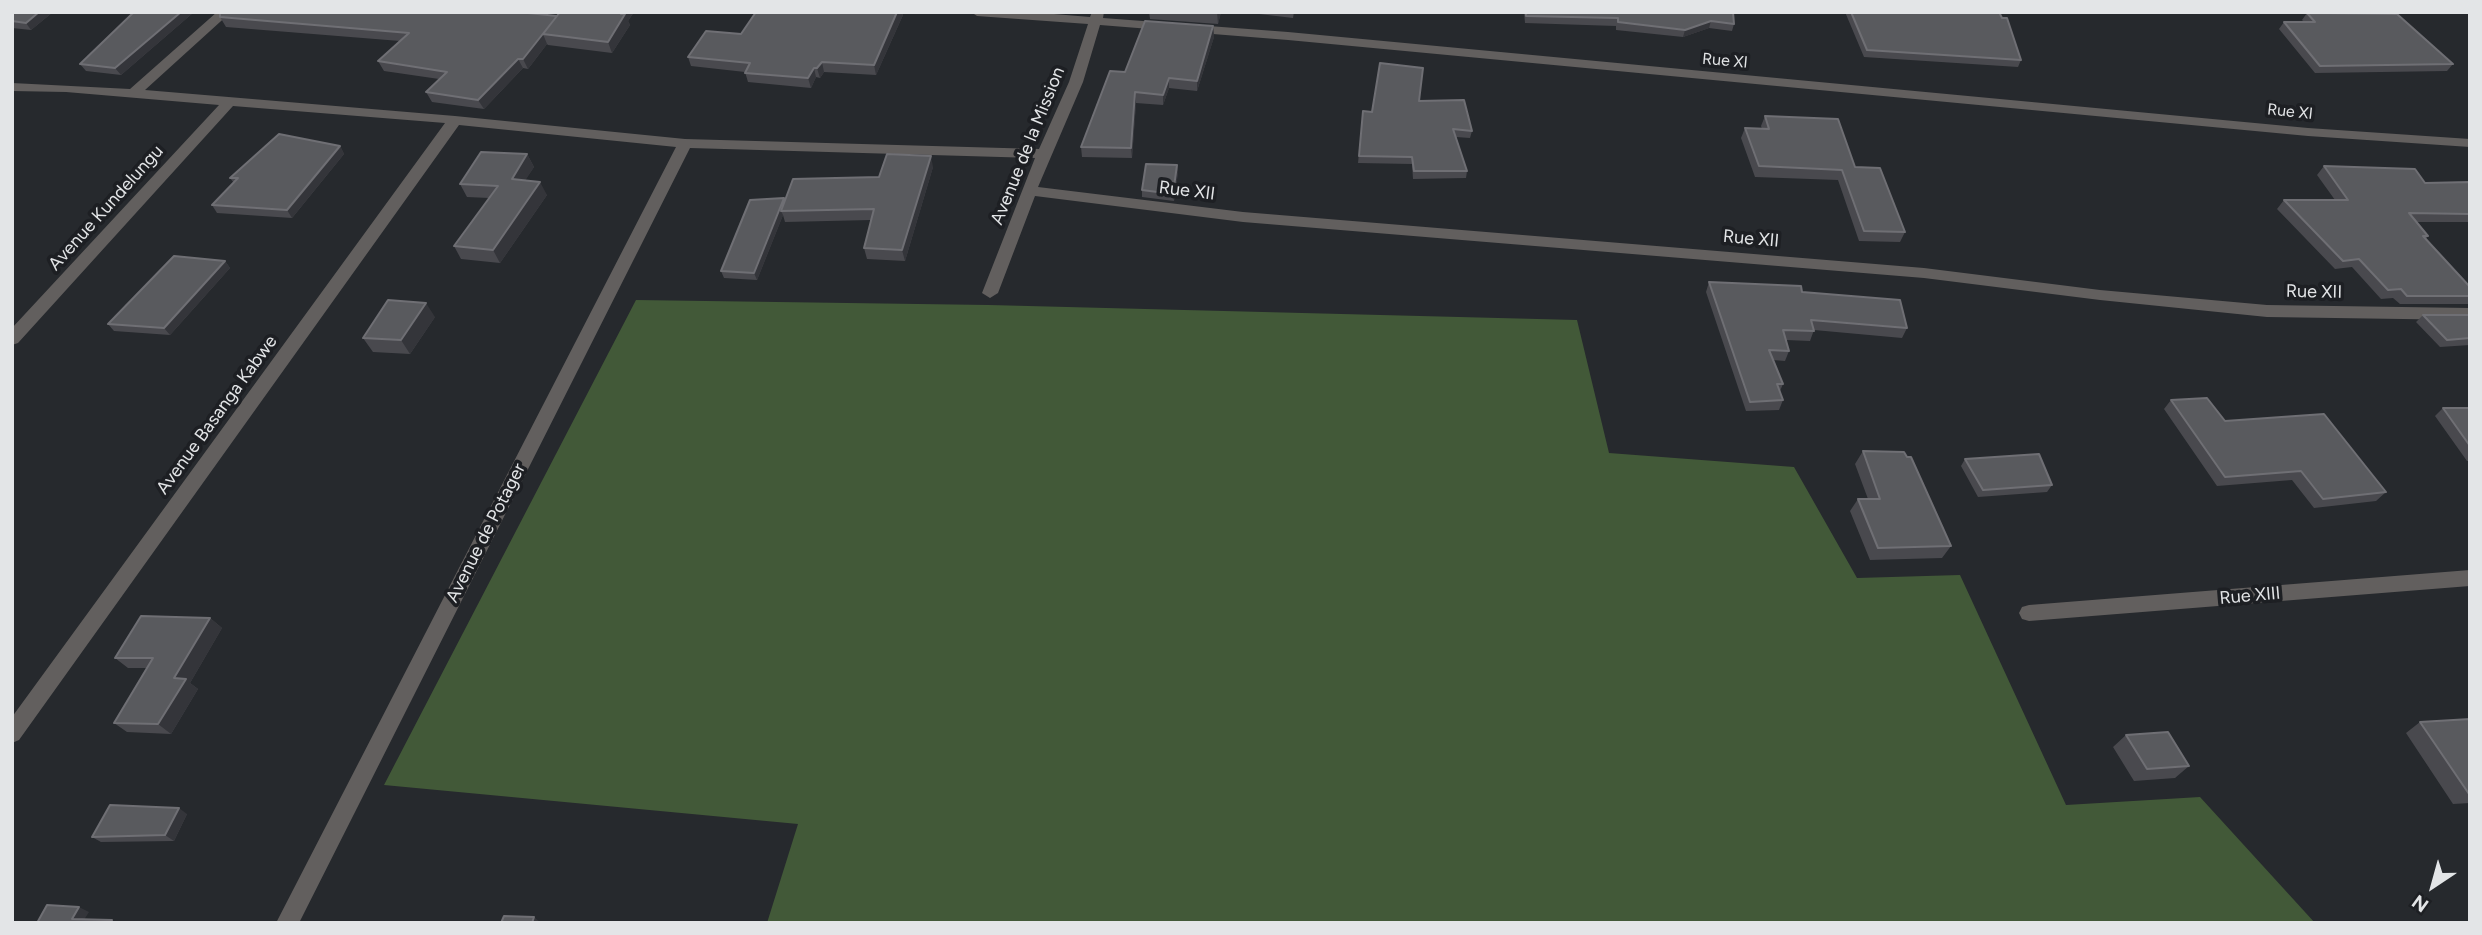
<!DOCTYPE html>
<html>
<head>
<meta charset="utf-8">
<style>
  body { margin:0 }
  #map { position:relative; width:2482px; height:935px; overflow:hidden; background:#26292d; font-family:Figtree,sans-serif }
  canvas { display:block }
  .frame { position:absolute; inset:0; border:14px solid #e3e5e7; pointer-events:none }
  .north { position:absolute; left:2398px; top:851px; width:70px; height:70px; -webkit-text-stroke:5px #1d1f23; paint-order:stroke; rotate:216deg; font-size:19px; font-weight:700; line-height:28px; text-align:center; color:#e3e5e7 }
  .north::after { content:''; display:block; margin:auto; width:24px; height:32px; background:#e3e5e7; clip-path:polygon(50% 0,100% 100%,50% 72%,0 100%) }
</style>
</head>
<body>
<div id="map">
<canvas width="2482" height="935"></canvas>
<div class="frame"></div>
<div class="north">N</div>
</div>
<script>
const ctx = document.querySelector('canvas').getContext('2d');
ctx.lineJoin = 'round';
function fill(path, color) { ctx.fillStyle = color; ctx.fill(path, 'evenodd'); }
function stroke(path, color, width, dash) { ctx.strokeStyle = color; ctx.lineWidth = width; ctx.lineCap = dash ? 'butt' : 'round'; ctx.setLineDash(dash || []); ctx.stroke(path); }
function label(font, color, halo, rows, align = 'center') {
  ctx.font = font + ' Figtree,sans-serif'; ctx.lineWidth = 7; ctx.setLineDash([]); ctx.textBaseline = 'middle'; ctx.strokeStyle = halo; ctx.fillStyle = color; for (const [text, x, y, turn = 0] of rows) {
    ctx.save(); ctx.translate(x, y); ctx.rotate((+turn || 0) * Math.PI / 180); ctx.textAlign = isNaN(turn) ? turn : align; if (halo) ctx.strokeText(text, 0, 0); ctx.fillText(text, 0, 0); ctx.restore();
  }
}
fill(new Path2D(`
  M 636,300 L 989,305 L 1577,320 L 1609,453 L 1794,467 L 1857,578 L 1960,575 L 2066,805 L 2200,797 L 2315,923 L 767,923 L 798,824 L 384,785 Z`), '#425938');
fill(new Path2D(`
  M 217,12 L 231,12 L 145,90 L 455,116 L 685,139 L 1039,149 L 1069,82 L 1088,24 L 977,16 L 971,12 L 1030,12 L 1090,17 L 1092,12 L 1104,12 L 1103,18 L 1288,32 L 2308,128 L 2470,139 L 2470,147 L 2308,136 L 1288,40 L 1100,25 L 1083,82 L 1038,187 L 1243,212 L 1924,268 L 2100,290 L 2267,305 L 2470,308 L 2470,320 L 2267,317 L 2100,300 L 1924,278 L 1243,222 L 1035,196 L 998,293 L 990,298 L 982,293 L 1035,158 L 690,148 L 299,923 L 276,923 L 676,147 L 459,125 L 19,740 L 12,743 L 12,717 L 445,123 L 233,106 L 18,343 L 12,345 L 12,328 L 219,105 L 66,92 L 12,91 L 12,83 L 130,89 Z
  M 2470,570 L 2470,586 L 2029,621 L 2022,619 L 2019,613 L 2022,607 L 2029,605 Z`), '#625f5e');
fill(new Path2D(`
  M 12,12 L 53,12 L 31,30 L 12,28 Z
  M 134,12 L 194,12 L 121,75 L 86,71 L 80,64 Z
  M 560,12 L 634,12 L 628,21 L 630,25 L 612,53 L 548,45 L 547,44 L 528,69 L 523,68 L 484,109 L 432,102 L 426,92 L 439,79 L 384,71 L 378,61 L 400,41 L 226,27 L 220,17 L 557,16 Z
  M 756,12 L 902,12 L 903,15 L 876,75 L 824,72 L 820,78 L 816,77 L 811,88 L 748,82 L 745,72 L 691,66 L 688,57 L 741,34 Z
  M 1149,12 L 1221,12 L 1218,24 L 1150,19 Z
  M 1242,12 L 1294,12 L 1293,18 Z
  M 1524,12 L 1733,12 L 1734,24 L 1732,31 L 1709,28 L 1683,37 L 1616,30 L 1616,26 L 1525,23 Z
  M 1845,12 L 1999,12 L 2021,60 L 2018,67 L 1864,57 Z
  M 2307,13 L 2453,64 L 2447,71 L 2315,73 L 2279,29 L 2284,22 L 2304,22 L 2302,20 Z
  M 1213,26 L 1214,37 L 1197,91 L 1169,88 L 1163,105 L 1136,103 L 1132,158 L 1082,157 L 1081,147 L 1125,72 Z
  M 1419,101 L 1472,131 L 1470,138 L 1456,137 L 1467,171 L 1466,178 L 1413,179 L 1412,164 L 1358,163 L 1363,111 L 1372,112 Z
  M 1765,116 L 1855,167 L 1905,232 L 1900,242 L 1859,241 L 1838,180 L 1755,177 L 1741,138 L 1745,128 L 1762,129 L 1761,126 Z
  M 340,146 L 344,154 L 292,218 L 217,213 L 212,205 L 234,183 L 230,178 Z
  M 527,154 L 534,167 L 525,180 L 547,195 L 500,263 L 461,259 L 454,246 L 489,198 L 467,197 L 460,184 Z
  M 1177,165 L 1178,172 L 1174,201 L 1142,197 L 1142,190 Z
  M 2324,166 L 2425,183 L 2470,182 L 2470,222 L 2417,222 L 2428,236 L 2426,239 L 2470,287 L 2470,304 L 2400,304 L 2393,298 L 2381,299 L 2352,267 L 2335,269 L 2277,209 L 2284,200 L 2335,200 L 2317,175 Z
  M 933,167 L 905,261 L 867,259 L 864,248 L 871,220 L 785,222 L 783,215 L 757,280 L 724,278 L 721,271 L 785,201 L 879,177 Z
  M 225,261 L 230,268 L 170,335 L 114,331 L 108,324 Z
  M 1709,282 L 1802,292 L 1907,328 L 1902,338 L 1814,330 L 1810,341 L 1786,340 L 1789,351 L 1785,361 L 1773,360 L 1783,384 L 1780,391 L 1783,400 L 1779,410 L 1746,411 L 1706,292 Z
  M 2423,315 L 2470,315 L 2470,345 L 2440,347 L 2416,322 Z
  M 435,317 L 410,354 L 373,352 L 363,338 Z
  M 2171,400 L 2225,421 L 2386,492 L 2376,501 L 2314,508 L 2292,480 L 2217,486 L 2164,409 Z
  M 2443,408 L 2470,408 L 2470,461 L 2467,461 L 2435,416 Z
  M 1863,451 L 1951,546 L 1942,558 L 1870,560 L 1850,511 L 1858,499 L 1868,499 L 1855,464 Z
  M 1965,459 L 2052,485 L 2047,492 L 1978,497 L 1961,466 Z
  M 210,618 L 222,628 L 190,683 L 198,689 L 171,734 L 127,732 L 114,723 L 147,668 L 128,668 L 115,658 Z
  M 2470,719 L 2470,803 L 2453,804 L 2406,733 L 2420,722 Z
  M 2126,735 L 2189,766 L 2175,778 L 2134,781 L 2113,747 Z
  M 187,814 L 174,841 L 101,842 L 92,837 Z`), '#49494e');
fill(new Path2D(`
  M 39,12 L 53,12 L 31,30 L 26,23 Z
  M 181,12 L 194,12 L 121,75 L 115,68 Z
  M 622,12 L 634,12 L 628,21 L 630,25 L 612,53 L 608,42 Z
  M 897,12 L 902,12 L 903,15 L 876,75 L 874,65 Z
  M 1217,12 L 1221,12 L 1218,24 Z
  M 1711,21 L 1709,28 L 1683,37 L 1685,30 Z
  M 1213,26 L 1214,37 L 1197,91 L 1197,81 Z
  M 543,34 L 547,44 L 528,69 L 523,59 Z
  M 518,59 L 523,68 L 484,109 L 478,100 Z
  M 822,62 L 824,72 L 820,78 L 817,68 Z
  M 814,68 L 816,77 L 811,88 L 808,78 Z
  M 1169,78 L 1169,88 L 1163,105 L 1163,95 Z
  M 1135,92 L 1136,103 L 1132,158 L 1131,148 Z
  M 340,146 L 344,154 L 292,218 L 287,210 Z
  M 527,154 L 534,167 L 518,192 L 512,179 Z
  M 931,156 L 933,167 L 905,261 L 902,250 Z
  M 1177,165 L 1178,172 L 1174,201 L 1173,194 Z
  M 540,182 L 547,195 L 500,263 L 493,250 Z
  M 784,198 L 786,206 L 781,211 L 783,215 L 757,280 L 754,273 Z
  M 225,261 L 230,268 L 170,335 L 164,328 Z
  M 426,303 L 435,317 L 410,354 L 401,340 Z
  M 210,618 L 222,628 L 190,683 L 198,689 L 171,734 L 158,724 L 174,678 Z
  M 179,808 L 187,814 L 174,841 L 165,835 Z
  M 79,907 L 89,912 L 82,923 L 72,919 Z
  M 534,917 L 540,922 L 539,923 L 532,923 Z`), '#34353a');
const building = new Path2D(`
  M 12,12 L 39,12 L 26,23 L 12,21 Z
  M 134,12 L 181,12 L 115,68 L 80,64 Z
  M 220,12 L 518,12 L 557,16 L 523,59 L 518,59 L 478,100 L 426,92 L 447,72 L 378,61 L 409,33 L 220,17 Z
  M 560,12 L 622,12 L 621,14 L 625,14 L 608,42 L 543,34 Z
  M 756,12 L 897,12 L 874,65 L 822,62 L 817,68 L 814,68 L 808,78 L 745,73 L 750,63 L 688,57 L 706,31 L 741,34 Z
  M 1526,12 L 1733,12 L 1734,24 L 1711,21 L 1685,30 L 1618,22 L 1618,18 L 1526,16 Z
  M 1851,12 L 1999,12 L 2002,18 L 2007,18 L 2021,60 L 1867,50 Z
  M 2307,13 L 2397,14 L 2453,64 L 2320,66 L 2284,22 L 2315,22 Z
  M 1145,21 L 1213,26 L 1197,81 L 1169,78 L 1163,95 L 1135,92 L 1131,148 L 1081,147 L 1110,71 L 1125,72 Z
  M 1380,63 L 1423,68 L 1419,101 L 1464,100 L 1472,131 L 1453,129 L 1467,171 L 1414,171 L 1412,157 L 1359,156 L 1363,111 L 1372,112 Z
  M 1765,116 L 1838,119 L 1855,167 L 1880,168 L 1905,232 L 1864,231 L 1842,170 L 1759,166 L 1745,128 L 1769,129 Z
  M 279,134 L 340,146 L 287,210 L 212,205 L 238,178 L 230,178 Z
  M 481,152 L 527,154 L 512,179 L 540,182 L 493,250 L 454,246 L 498,186 L 460,184 Z
  M 887,154 L 931,156 L 902,250 L 864,248 L 874,209 L 781,211 L 793,179 L 879,177 Z
  M 1146,164 L 1177,165 L 1173,194 L 1142,190 Z
  M 2324,166 L 2415,169 L 2425,183 L 2470,182 L 2470,214 L 2409,213 L 2428,236 L 2423,236 L 2470,287 L 2470,296 L 2407,296 L 2401,289 L 2388,290 L 2359,259 L 2343,261 L 2284,200 L 2348,200 Z
  M 784,198 L 754,273 L 721,271 L 750,200 Z
  M 174,256 L 225,261 L 164,328 L 108,324 Z
  M 1709,282 L 1801,286 L 1802,292 L 1900,300 L 1907,328 L 1811,320 L 1814,331 L 1783,330 L 1789,351 L 1769,350 L 1783,384 L 1777,384 L 1783,400 L 1750,402 Z
  M 388,300 L 426,303 L 401,340 L 363,338 Z
  M 2423,315 L 2470,315 L 2470,338 L 2447,340 Z
  M 2207,398 L 2225,421 L 2324,414 L 2386,492 L 2323,499 L 2301,471 L 2225,477 L 2171,400 Z
  M 2443,408 L 2470,408 L 2470,446 Z
  M 1863,451 L 1904,452 L 1907,457 L 1911,457 L 1951,546 L 1878,548 L 1858,499 L 1880,499 Z
  M 2039,454 L 2052,485 L 1983,490 L 1965,459 Z
  M 141,616 L 210,618 L 174,678 L 186,679 L 158,724 L 114,723 L 153,658 L 115,658 Z
  M 2470,719 L 2470,794 L 2469,794 L 2420,722 Z
  M 2168,732 L 2189,766 L 2147,769 L 2126,735 Z
  M 110,805 L 179,808 L 165,835 L 92,837 Z
  M 47,905 L 79,907 L 72,919 L 112,920 L 111,923 L 37,923 Z
  M 504,916 L 534,917 L 532,923 L 501,923 Z`);
fill(building, '#595a5e');
stroke(building, '#6f6f74', 2);
label('16px', '#e3e5e7', '#1d1f23', [
  ["Rue XI",1725,61,5],
  ["Rue XI",2290,112,6]
]);
label('18px', '#e3e5e7', '#1d1f23', [
  ["Avenue de la Mission",1028,146,-68],
  ["Rue XII",1187,191,7],
  ["Avenue Kundelungu",106,208,-48],
  ["Rue XII",1751,239,5],
  ["Rue XII",2314,292,1],
  ["Avenue Basanga Kabwe",217,415,-54],
  ["Avenue de Potager",486,533,-63],
  ["Rue XIII",2250,596,-5]
]);
</script>
</body>
</html>
